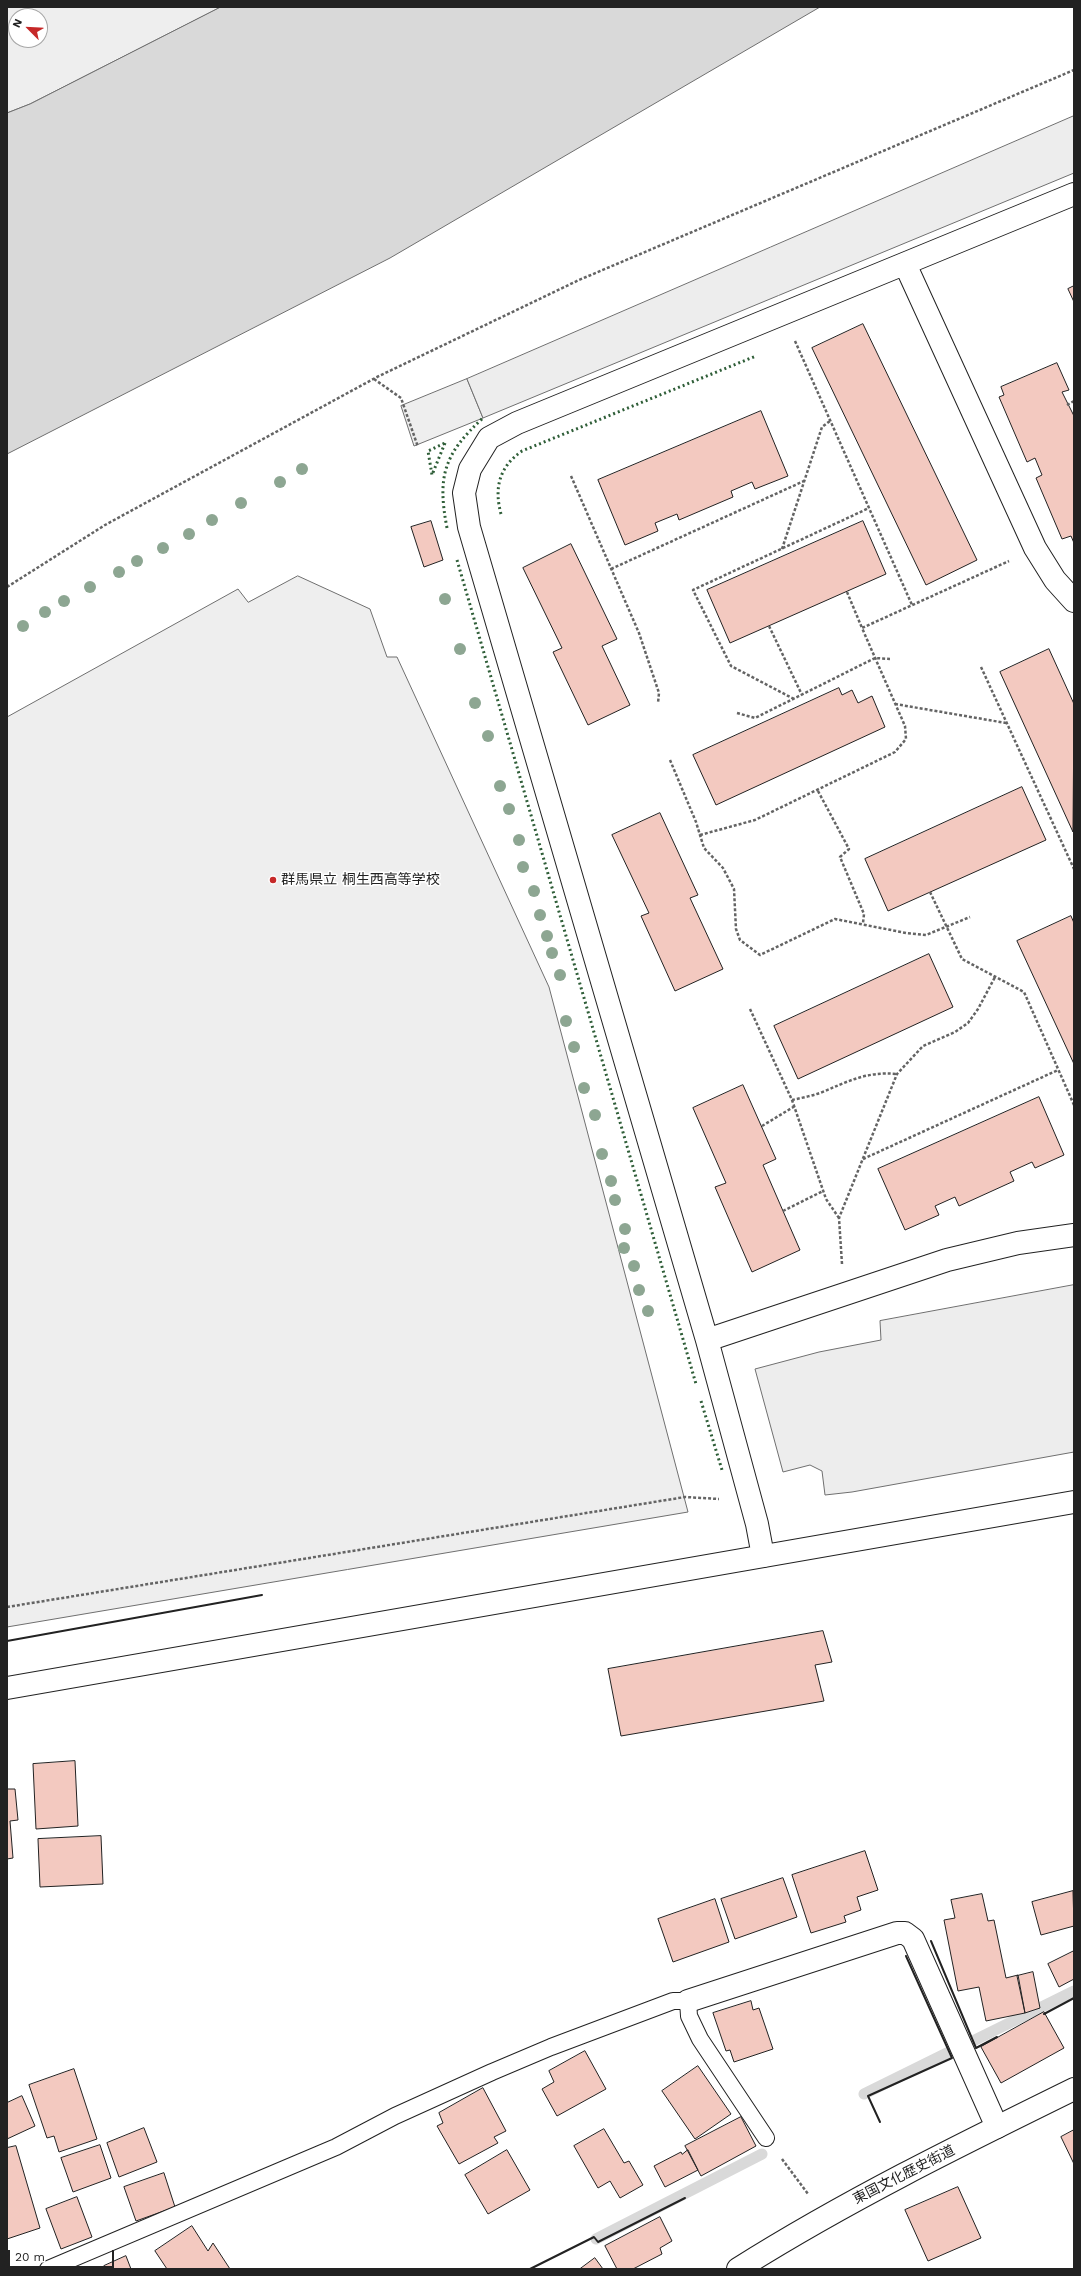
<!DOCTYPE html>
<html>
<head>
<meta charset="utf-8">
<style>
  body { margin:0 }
  #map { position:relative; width:1081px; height:2276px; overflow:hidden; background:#fff; font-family:"Work Sans",sans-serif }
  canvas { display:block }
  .frame { position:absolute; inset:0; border:8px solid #222; pointer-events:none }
  .north { position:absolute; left:8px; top:8px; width:40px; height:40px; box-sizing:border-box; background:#fff; border:1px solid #a7a7a7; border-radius:50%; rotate:294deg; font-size:11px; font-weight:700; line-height:16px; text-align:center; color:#222 }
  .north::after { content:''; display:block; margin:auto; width:14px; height:18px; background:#c62828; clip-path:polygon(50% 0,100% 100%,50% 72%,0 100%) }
  .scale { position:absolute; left:8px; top:2250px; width:106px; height:18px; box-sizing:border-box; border:2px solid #222; border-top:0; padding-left:5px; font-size:12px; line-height:14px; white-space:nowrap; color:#222; -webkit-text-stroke:3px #fff; paint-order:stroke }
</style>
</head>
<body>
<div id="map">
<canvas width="1081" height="2276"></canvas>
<div class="frame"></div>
<div class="north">N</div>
<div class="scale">20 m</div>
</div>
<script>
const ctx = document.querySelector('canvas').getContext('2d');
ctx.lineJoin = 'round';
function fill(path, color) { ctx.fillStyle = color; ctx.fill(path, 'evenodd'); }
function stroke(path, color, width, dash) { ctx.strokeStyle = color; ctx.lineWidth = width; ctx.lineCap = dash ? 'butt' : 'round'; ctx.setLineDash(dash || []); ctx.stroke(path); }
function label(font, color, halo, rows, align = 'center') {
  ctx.font = font + ' "Work Sans","Noto Sans JP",sans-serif'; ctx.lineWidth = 3; ctx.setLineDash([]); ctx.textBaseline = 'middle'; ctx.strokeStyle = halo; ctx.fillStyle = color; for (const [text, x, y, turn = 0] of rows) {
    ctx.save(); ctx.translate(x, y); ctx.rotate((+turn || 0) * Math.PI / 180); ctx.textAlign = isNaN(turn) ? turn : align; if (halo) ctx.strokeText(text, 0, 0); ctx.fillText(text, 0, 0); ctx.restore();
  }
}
const green = new Path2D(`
  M 7,7 L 221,7 L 30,104 L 7,113 ZM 16,16 L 40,16 L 40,40 L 16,40 Z
  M 467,379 L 483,418 L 414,446 L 401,406 Z
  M 298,576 L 370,609 L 387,657 L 397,657 L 549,987 L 688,1512 L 7,1627 L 7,717 L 238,589 L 248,602 Z`);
fill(green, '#eee');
stroke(green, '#6f6f6f', 1);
const parking = new Path2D(`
  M 1074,116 L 1074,173 L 483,418 L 467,379 Z
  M 1074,1285 L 1074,1452 L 852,1492 L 825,1495 L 822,1471 L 810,1465 L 783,1472 L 755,1369 L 819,1352 L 881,1340 L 880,1321 Z`);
fill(parking, '#ededed');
stroke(parking, '#6f6f6f', 1);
const water = new Path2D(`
  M 221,7 L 820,7 L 390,258 L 7,454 L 7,113 L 30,104 Z`);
fill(water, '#d9d9d9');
stroke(water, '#6f6f6f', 1);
stroke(new Path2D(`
  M 973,2041 L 1074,1991
  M 864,2094 L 949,2052
  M 596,2239 L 762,2154`), '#d9d9d9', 11);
const building = new Path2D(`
  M 1074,286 L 1074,302 L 1068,289 Z
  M 863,324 L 977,560 L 926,585 L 812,348 Z
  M 1057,363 L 1069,390 L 1062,392 L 1074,416 L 1074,543 L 1071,536 L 1062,539 L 1036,478 L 1042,475 L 1035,458 L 1027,462 L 999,397 L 1004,395 L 1001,387 Z
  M 761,411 L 788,476 L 755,489 L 752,482 L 731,491 L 733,497 L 679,520 L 677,514 L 655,523 L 658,531 L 625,545 L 598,480 Z
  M 431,521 L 443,560 L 424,567 L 411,527 Z
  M 863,521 L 886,574 L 730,643 L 707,590 Z
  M 571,544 L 617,639 L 602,646 L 630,705 L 588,725 L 553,652 L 562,648 L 523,568 Z
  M 1049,649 L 1074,704 L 1073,832 L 1000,672 Z
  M 839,688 L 842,695 L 852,690 L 858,703 L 872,696 L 885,727 L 716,805 L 693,755 Z
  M 1022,787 L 1046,840 L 888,911 L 865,859 Z
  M 660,813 L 698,895 L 690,898 L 723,969 L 675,991 L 641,916 L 649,913 L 612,835 Z
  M 1071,916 L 1074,923 L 1074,1064 L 1017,941 Z
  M 929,954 L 953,1007 L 798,1079 L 774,1026 Z
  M 743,1085 L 776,1159 L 763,1165 L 800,1250 L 752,1272 L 715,1187 L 726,1183 L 693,1108 Z
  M 1039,1097 L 1064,1155 L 1035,1168 L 1032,1162 L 1010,1172 L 1014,1181 L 959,1206 L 955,1197 L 935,1206 L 939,1215 L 905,1230 L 878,1169 Z
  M 823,1631 L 832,1662 L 815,1665 L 824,1701 L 621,1736 L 608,1669 Z
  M 75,1761 L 78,1826 L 36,1829 L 33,1764 Z
  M 7,1789 L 15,1789 L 18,1820 L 10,1821 L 13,1858 L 7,1859 Z
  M 101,1836 L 103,1884 L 40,1887 L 38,1839 Z
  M 865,1851 L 878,1890 L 857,1897 L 861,1910 L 844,1916 L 846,1922 L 811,1933 L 792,1875 Z
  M 783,1878 L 797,1917 L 735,1939 L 721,1899 Z
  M 1073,1891 L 1074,1926 L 1041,1935 L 1032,1902 Z
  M 982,1894 L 988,1921 L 994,1920 L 1006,1978 L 1018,1975 L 1025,2013 L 986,2021 L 979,1987 L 958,1991 L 944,1920 L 955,1918 L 951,1900 Z
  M 715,1899 L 729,1942 L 673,1962 L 658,1919 Z
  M 1074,1951 L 1074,1979 L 1059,1987 L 1048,1964 Z
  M 1033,1972 L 1040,2008 L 1025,2013 L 1017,1976 Z
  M 751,2001 L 753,2010 L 759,2008 L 773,2049 L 734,2062 L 730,2050 L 726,2051 L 713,2013 Z
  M 1044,2012 L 1064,2048 L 1001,2083 L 981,2047 Z
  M 585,2051 L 606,2089 L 557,2116 L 542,2089 L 554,2082 L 549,2071 Z
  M 698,2066 L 731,2114 L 695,2139 L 662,2091 Z
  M 74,2069 L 97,2139 L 59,2152 L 54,2136 L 47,2138 L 29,2085 Z
  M 483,2088 L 506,2131 L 494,2137 L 498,2143 L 459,2164 L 437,2126 L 443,2123 L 439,2113 Z
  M 22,2096 L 35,2126 L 7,2139 L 7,2103 Z
  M 741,2117 L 756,2146 L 701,2176 L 685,2146 Z
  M 144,2128 L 157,2162 L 119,2177 L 107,2143 Z
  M 604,2129 L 624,2163 L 629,2161 L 643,2185 L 620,2198 L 610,2181 L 598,2188 L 574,2146 Z
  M 1074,2130 L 1074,2164 L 1061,2137 Z
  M 100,2145 L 111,2178 L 73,2192 L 61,2158 Z
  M 16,2146 L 40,2228 L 7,2239 L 7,2148 Z
  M 507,2150 L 530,2190 L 488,2214 L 465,2175 Z
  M 688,2150 L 698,2170 L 665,2187 L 654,2166 L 681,2152 L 682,2154 Z
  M 164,2173 L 175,2207 L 136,2221 L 124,2187 Z
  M 958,2187 L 981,2238 L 928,2261 L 905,2210 Z
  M 77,2197 L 92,2237 L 61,2249 L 46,2209 Z
  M 660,2217 L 672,2241 L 660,2248 L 662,2254 L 633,2269 L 617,2269 L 605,2246 Z
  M 192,2226 L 208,2251 L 213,2243 L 230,2269 L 167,2269 L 155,2251 Z
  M 126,2256 L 131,2269 L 105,2269 L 104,2266 Z
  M 595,2258 L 603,2269 L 580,2269 Z`);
fill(building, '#f3c9c0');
stroke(building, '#222', 1);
const lane = new Path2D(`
  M 48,2269 L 336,2147 L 395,2116 L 492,2072 L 551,2047 L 673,2001 L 688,2001 L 689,2016 L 700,2039 L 766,2138`);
const street = new Path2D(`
  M 905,264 L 1035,548 L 1055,580 L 1074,601
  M 707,1340 L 947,1260 L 1018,1243 L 1074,1235
  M 763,1556 L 757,1524 L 707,1340 L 469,527 L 464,493 L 470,469 L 489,438 L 517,423 L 1074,194
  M 688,2001 L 897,1933 L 905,1933 L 913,1939 L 997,2127`);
const secondary = new Path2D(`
  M 7,1688 L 1074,1502`);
const highway = new Path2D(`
  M 738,2269 C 846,2201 960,2145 1074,2089`);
stroke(lane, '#222', 18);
stroke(street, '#222', 24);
stroke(secondary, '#222', 24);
stroke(highway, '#222', 24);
stroke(new Path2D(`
  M 795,341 L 912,605
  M 374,379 L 401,398 L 418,447
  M 1067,405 L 1074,401
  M 571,476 L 639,633 L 659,693 L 658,703
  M 782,549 L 822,427 L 830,421
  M 611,569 L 804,481
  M 7,587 L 105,525 L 377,377 L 579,280 L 1074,70
  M 847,592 L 862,628
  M 769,626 L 802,695
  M 981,667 L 1074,869
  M 794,699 L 731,666 L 693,590 L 869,508
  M 895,704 L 1006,723
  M 737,713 L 755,718 L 875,658 L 890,659
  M 670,760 L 696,822 L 704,848 L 723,868 L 734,889 L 736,929 L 740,940 L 760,955 L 835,919 L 906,933 L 926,935 L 970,917
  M 818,791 L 849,849 L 840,857 L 864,914 L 863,923
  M 700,835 L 755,820 L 895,752 L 906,739 L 905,726 L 862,628 L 1009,561
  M 930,892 L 962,959 L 1024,992 L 1074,1105
  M 750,1009 L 792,1100 L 826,1199 L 839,1218
  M 792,1100 C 801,1098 811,1096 820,1093 C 847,1082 866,1071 897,1074
  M 762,1126 L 795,1106
  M 863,1159 L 1058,1070
  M 783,1211 L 823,1191
  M 842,1264 L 839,1218 L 897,1074 L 923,1046 L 955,1032 L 968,1023 L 978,1009 L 995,977
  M 7,1607 L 685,1497 L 719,1499
  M 782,2159 L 808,2194`), '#646464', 2.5, [3, 2]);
stroke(lane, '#fff', 16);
stroke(street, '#fff', 22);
stroke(secondary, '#fff', 22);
stroke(highway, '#fff', 22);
stroke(new Path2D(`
  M 445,443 L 432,475 L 428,451 Z
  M 501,514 C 494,488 499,467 522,451 L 756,356
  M 447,528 C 437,476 444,454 483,418
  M 457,560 L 696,1384
  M 701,1401 L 722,1470`), '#2f5e38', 3, [2, 3]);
stroke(new Path2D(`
  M 7,1641 L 262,1595
  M 931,1941 L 976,2048 L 997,2037
  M 1044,2014 L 1074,1998
  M 880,2122 L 868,2096 L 952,2058 L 906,1956
  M 530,2269 L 594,2237 L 598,2242 L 685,2198`), '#222', 2);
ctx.fillStyle = '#8da692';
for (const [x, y] of [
  [302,469],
  [280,482],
  [241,503],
  [212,520],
  [189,534],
  [163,548],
  [137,561],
  [119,572],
  [90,587],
  [445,599],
  [64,601],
  [45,612],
  [23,626],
  [460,649],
  [475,703],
  [488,736],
  [500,786],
  [509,809],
  [519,840],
  [523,867],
  [534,891],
  [540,915],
  [547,936],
  [552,953],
  [560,975],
  [566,1021],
  [574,1047],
  [584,1088],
  [595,1115],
  [602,1154],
  [611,1181],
  [615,1200],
  [625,1229],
  [624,1248],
  [634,1266],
  [639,1290],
  [648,1311]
]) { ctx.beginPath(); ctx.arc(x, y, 6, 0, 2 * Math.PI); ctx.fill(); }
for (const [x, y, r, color] of [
  [273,880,4,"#c62828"]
]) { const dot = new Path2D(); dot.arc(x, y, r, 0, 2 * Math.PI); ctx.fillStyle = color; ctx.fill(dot); stroke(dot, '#fff', 1.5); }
label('14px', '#222', '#fff', [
  ["群馬県立 桐生西高等学校",281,880]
], 'left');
label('14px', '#222', '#fff', [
  ["東国文化歴史街道",904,2175,-27]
]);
</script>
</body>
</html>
